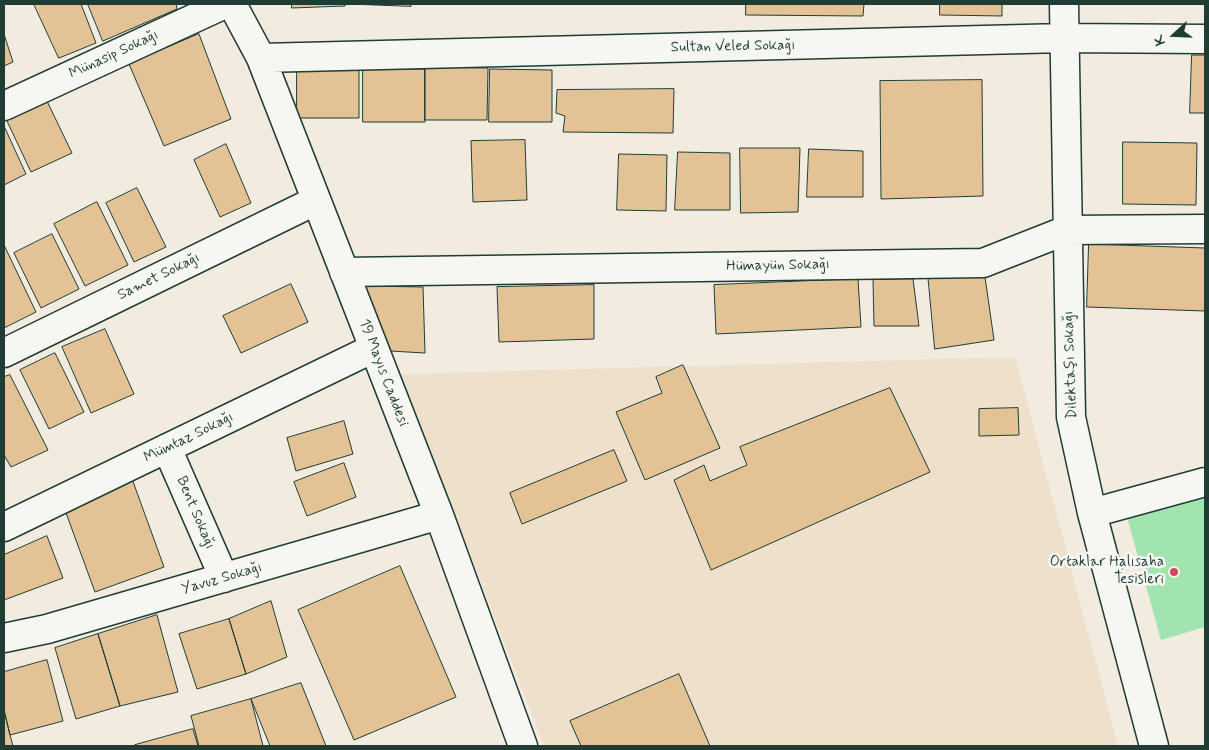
<!DOCTYPE html>
<html>
<head>
<meta charset="utf-8">
<style>
  body { margin:0 }
  #map { position:relative; width:1209px; height:750px; overflow:hidden; background:#f2ece0; font-family:Mynerve,sans-serif }
  canvas { display:block }
  .frame { position:absolute; inset:0; border:5px solid #1f3d34; pointer-events:none }
  .north { position:absolute; left:1149px; top:10px; width:50px; height:50px; -webkit-text-stroke:4px #f6f6f2; paint-order:stroke; rotate:250deg; font-size:14px; font-weight:700; line-height:20px; text-align:center; color:#1f3d34 }
  .north::after { content:''; display:block; margin:auto; width:18px; height:22px; background:#1f3d34; clip-path:polygon(50% 0,100% 100%,50% 72%,0 100%) }
</style>
</head>
<body>
<div id="map">
<canvas width="1209" height="750"></canvas>
<div class="frame"></div>
<div class="north">K</div>
</div>
<script>
const ctx = document.querySelector('canvas').getContext('2d');
ctx.lineJoin = 'round';
function fill(path, color) { ctx.fillStyle = color; ctx.fill(path, 'evenodd'); }
function stroke(path, color, width, dash) { ctx.strokeStyle = color; ctx.lineWidth = width; ctx.lineCap = dash ? 'butt' : 'round'; ctx.setLineDash(dash || []); ctx.stroke(path); }
function label(font, color, halo, rows, align = 'center') {
  ctx.font = font + ' Mynerve,sans-serif'; ctx.lineWidth = 5; ctx.setLineDash([]); ctx.textBaseline = 'middle'; ctx.strokeStyle = halo; ctx.fillStyle = color; for (const [text, x, y, turn = 0] of rows) {
    ctx.save(); ctx.translate(x, y); ctx.rotate((+turn || 0) * Math.PI / 180); ctx.textAlign = isNaN(turn) ? turn : align; if (halo) ctx.strokeText(text, 0, 0); ctx.fillText(text, 0, 0); ctx.restore();
  }
}
fill(new Path2D(`
  M 1015,357 L 1118,746 L 544,746 L 401,374 Z`), '#eee0ca');
fill(new Path2D(`
  M 1205,494 L 1205,627 L 1161,640 L 1127,517 Z`), '#a1e4af');
const building = new Path2D(`
  M 34,4 L 81,4 L 96,43 L 59,58 Z
  M 88,4 L 176,4 L 177,9 L 103,41 Z
  M 292,4 L 345,4 L 345,6 L 292,8 Z
  M 350,4 L 411,4 L 411,6 Z
  M 746,4 L 864,4 L 863,16 L 746,15 Z
  M 940,4 L 1002,4 L 1002,16 L 940,15 Z
  M 4,34 L 13,62 L 4,66 Z
  M 199,34 L 231,119 L 164,146 L 129,64 Z
  M 1192,55 L 1205,55 L 1205,113 L 1190,113 Z
  M 297,65 L 359,65 L 359,118 L 297,118 Z
  M 425,67 L 488,68 L 487,120 L 425,120 Z
  M 363,69 L 425,69 L 425,122 L 363,122 Z
  M 490,69 L 552,70 L 552,122 L 489,122 Z
  M 982,80 L 983,196 L 881,199 L 880,81 Z
  M 674,89 L 673,133 L 563,132 L 565,116 L 556,113 L 557,90 Z
  M 46,99 L 72,153 L 31,172 L 6,119 Z
  M 4,126 L 26,174 L 4,185 Z
  M 525,140 L 527,200 L 473,202 L 471,141 Z
  M 1123,142 L 1197,143 L 1196,205 L 1123,204 Z
  M 226,144 L 251,203 L 220,217 L 194,160 Z
  M 740,148 L 800,148 L 798,212 L 741,213 Z
  M 809,149 L 863,151 L 863,197 L 807,197 Z
  M 678,152 L 730,153 L 730,210 L 675,210 Z
  M 619,154 L 667,155 L 666,211 L 617,210 Z
  M 137,188 L 166,247 L 134,262 L 106,203 Z
  M 97,202 L 128,265 L 85,286 L 54,224 Z
  M 52,234 L 79,289 L 41,308 L 14,253 Z
  M 1089,244 L 1205,248 L 1205,311 L 1087,307 Z
  M 4,245 L 36,312 L 4,328 Z
  M 927,263 L 983,263 L 994,340 L 935,349 Z
  M 858,279 L 861,327 L 716,334 L 714,285 Z
  M 913,279 L 919,326 L 874,326 L 873,280 Z
  M 291,284 L 308,322 L 241,353 L 223,316 Z
  M 594,285 L 594,339 L 499,342 L 497,287 Z
  M 364,286 L 423,287 L 425,353 L 390,351 Z
  M 105,329 L 134,394 L 91,413 L 62,347 Z
  M 55,353 L 84,412 L 49,429 L 20,370 Z
  M 683,365 L 720,448 L 645,480 L 616,412 L 662,393 L 656,377 Z
  M 10,375 L 48,450 L 11,467 L 4,455 L 4,377 Z
  M 890,388 L 930,472 L 711,570 L 674,480 L 704,465 L 710,481 L 747,465 L 740,447 Z
  M 1018,408 L 1019,435 L 979,436 L 979,409 Z
  M 344,421 L 353,454 L 296,471 L 287,438 Z
  M 614,450 L 627,481 L 522,524 L 510,493 Z
  M 344,463 L 356,497 L 307,516 L 294,482 Z
  M 131,476 L 164,567 L 95,592 L 62,502 Z
  M 47,536 L 63,578 L 4,600 L 4,555 Z
  M 400,566 L 456,697 L 354,740 L 298,610 Z
  M 271,601 L 287,657 L 246,674 L 229,619 Z
  M 157,615 L 178,692 L 120,706 L 98,634 Z
  M 229,619 L 246,674 L 197,689 L 179,634 Z
  M 98,634 L 120,706 L 76,719 L 55,648 Z
  M 47,660 L 63,721 L 10,735 L 4,710 L 4,672 Z
  M 679,674 L 710,746 L 581,746 L 570,721 Z
  M 301,683 L 326,746 L 270,746 L 251,699 Z
  M 251,699 L 263,746 L 199,746 L 191,716 Z
  M 4,710 L 10,735 L 13,746 L 4,746 Z
  M 193,729 L 198,746 L 136,746 L 135,745 Z`);
fill(building, '#e3c396');
stroke(building, '#1f3d34', 1);
const minor = new Path2D(`
  M 232,4 L 261,58 L 439,515 L 523,746
  M 1064,4 L 1071,417 L 1092,513 L 1154,746
  M 261,58 L 1064,38 L 1205,39
  M 4,106 L 225,4
  M 344,272 L 983,263 L 1067,230 L 1205,229
  M 4,353 L 315,201
  M 167,448 L 224,578
  M 1092,513 L 1205,482
  M 4,527 L 374,348
  M 4,638 L 47,629 L 439,515`);
stroke(minor, '#1f3d34', 31);
stroke(minor, '#f6f6f2', 28);
for (const [x, y, r, color] of [
  [1174,572,5,"#d1495b"]
]) { const dot = new Path2D(); dot.arc(x, y, r, 0, 2 * Math.PI); ctx.fillStyle = color; ctx.fill(dot); stroke(dot, '#f6f6f2', 2); }
label('15px', '#1f3d34', '#f6f6f2', [
  ["Sultan Veled Sokağı",733,47,-1],
  ["Münasip Sokağı",114,55,-25],
  ["Hümayün Sokağı",778,266,-1],
  ["Samet Sokağı",159,277,-26],
  ["Dilektaşı Sokağı",1071,365,-92],
  ["19 Mayıs Caddesi",383,373,69],
  ["Mümtaz Sokağı",189,438,-26],
  ["Bent Sokağı",195,513,67],
  ["Yavuz Sokağı",222,579,-16]
]);
label('15px', '#1f3d34', '#f6f6f2', [
  ["Ortaklar Halısaha",1164,563],
  ["Tesisleri",1164,580]
], 'right');
</script>
</body>
</html>
